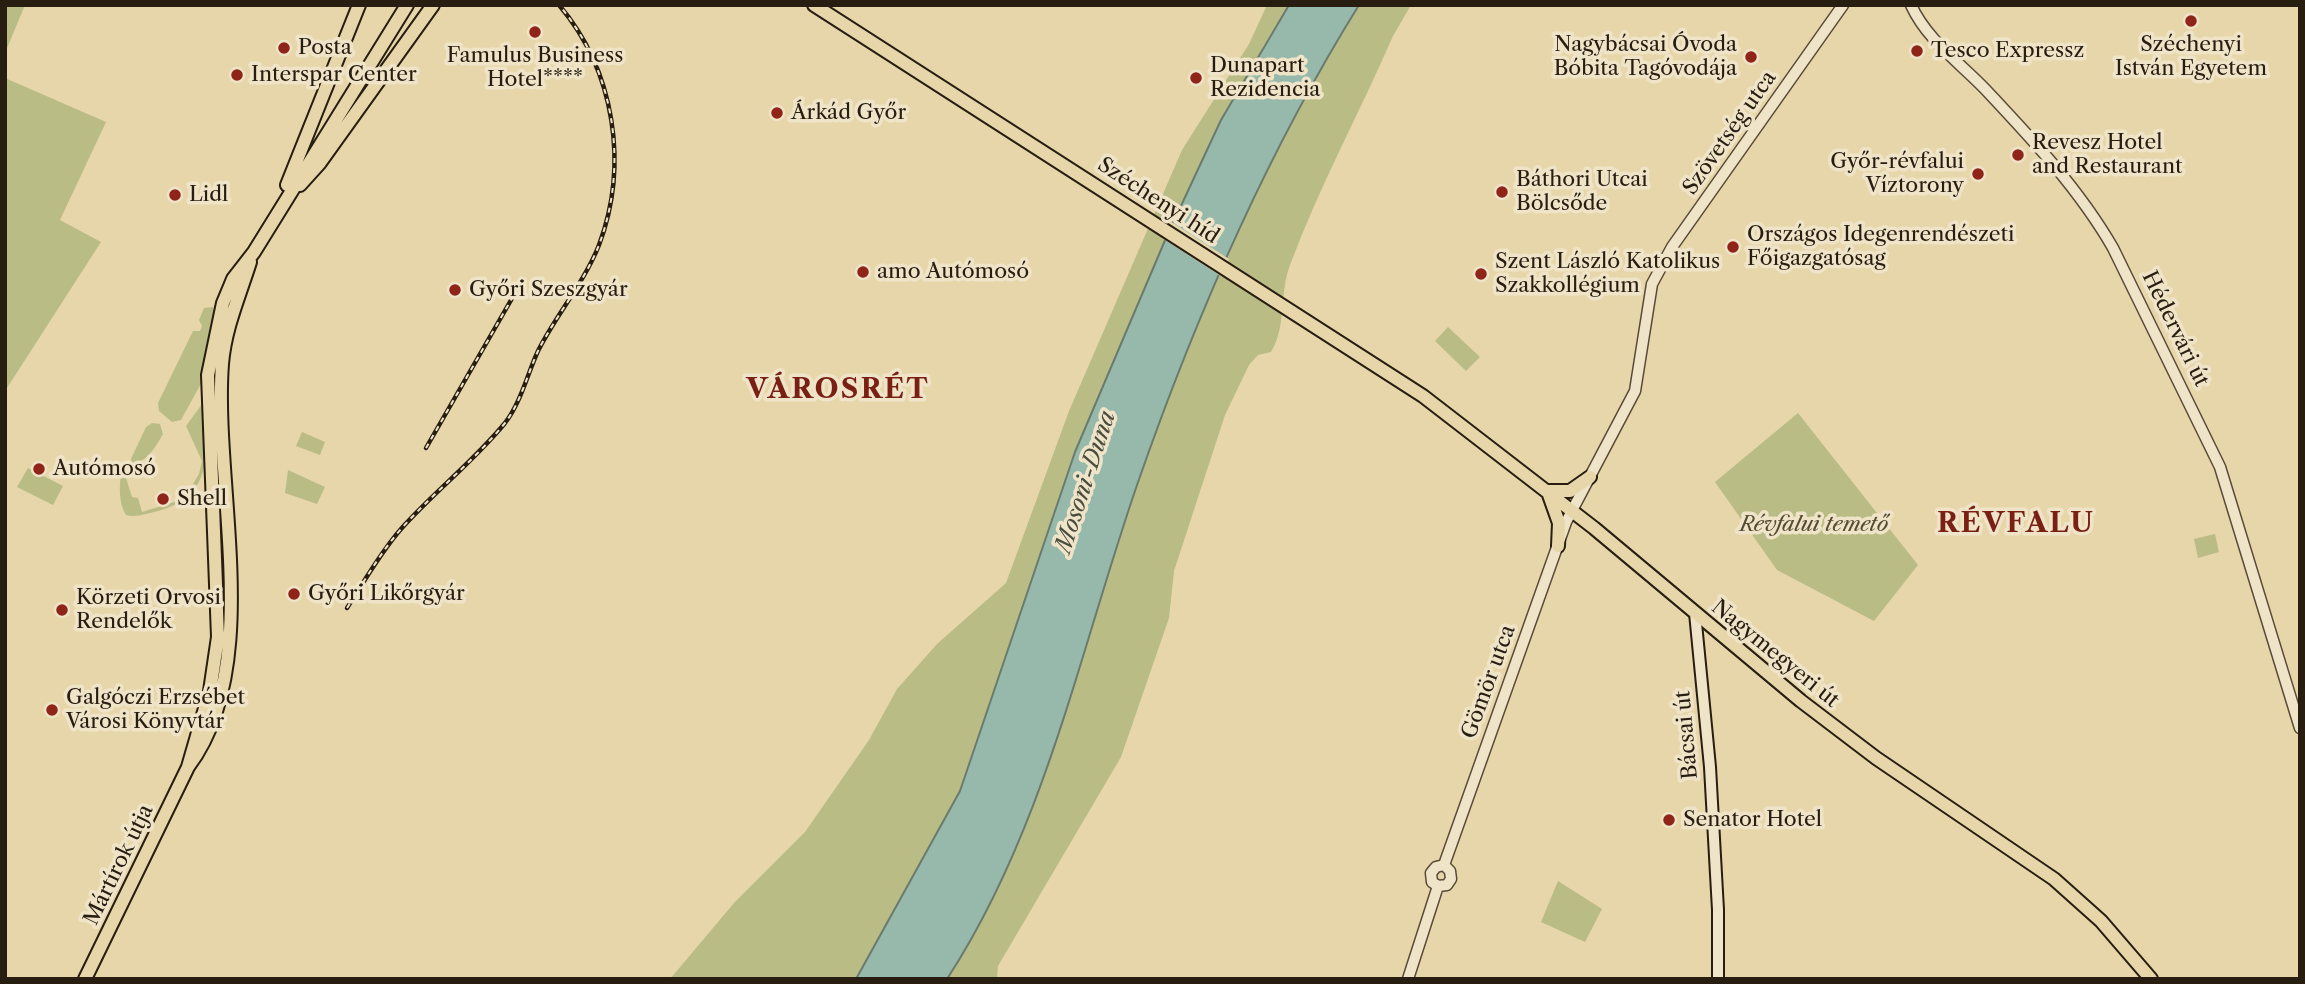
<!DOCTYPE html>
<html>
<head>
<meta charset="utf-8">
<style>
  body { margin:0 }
  #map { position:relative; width:2305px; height:984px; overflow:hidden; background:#e6d6aa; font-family:"Libre Caslon Text",serif }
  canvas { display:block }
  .frame { position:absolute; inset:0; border:7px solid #281d11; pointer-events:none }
</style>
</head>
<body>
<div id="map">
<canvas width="2305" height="984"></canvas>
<div class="frame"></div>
</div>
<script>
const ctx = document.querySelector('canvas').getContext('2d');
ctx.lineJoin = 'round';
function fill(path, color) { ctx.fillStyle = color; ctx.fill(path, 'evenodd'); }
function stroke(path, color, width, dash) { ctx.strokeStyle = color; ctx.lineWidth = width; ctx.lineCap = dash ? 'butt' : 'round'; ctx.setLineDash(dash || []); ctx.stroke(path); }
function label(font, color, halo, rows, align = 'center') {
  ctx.font = font + ' "Libre Caslon Text",serif'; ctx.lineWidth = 7; ctx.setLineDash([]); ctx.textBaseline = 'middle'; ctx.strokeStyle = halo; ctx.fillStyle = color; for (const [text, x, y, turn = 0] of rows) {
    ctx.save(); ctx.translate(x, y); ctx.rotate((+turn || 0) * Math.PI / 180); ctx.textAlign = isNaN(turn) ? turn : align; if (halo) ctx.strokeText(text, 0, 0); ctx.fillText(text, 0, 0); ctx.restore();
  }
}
fill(new Path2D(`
  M 5,5 L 25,5 L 5,53 Z
  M 1267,5 L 1289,5 L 1264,45 L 1166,238 L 1075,452 L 960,791 L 868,959 L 856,979 L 670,979 L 734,903 L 805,832 L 869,740 L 897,689 L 937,644 L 1006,583 L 1069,411 L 1182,150 L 1249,44 Z
  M 1359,5 L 1411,5 L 1393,36 C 1360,112 1319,187 1290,265 C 1279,294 1287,325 1271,352 L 1258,355 L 1249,365 L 1225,415 L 1174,571 L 1169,618 L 1121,757 L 998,966 L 997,979 L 947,979 C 1044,829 1079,654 1136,488 C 1194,320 1265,156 1359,5 Z
  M 5,78 L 106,122 L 60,220 L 101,242 L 5,391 Z
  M 213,307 L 215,313 L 203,380 L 181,420 L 172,422 L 159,411 L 158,403 L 193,331 L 200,331 L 202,326 L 199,320 L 204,308 Z
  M 1448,327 L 1480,357 L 1466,371 L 1435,341 Z
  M 202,404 C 208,454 214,496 158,511 C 148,513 136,518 126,515 C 119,504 119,488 121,474 L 125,471 L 130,473 L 131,476 L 126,478 L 132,497 L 138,498 L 142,512 L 184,499 L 199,474 L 202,461 L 186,426 Z
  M 1798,413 L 1918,565 L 1874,621 L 1777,570 L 1715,482 Z
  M 152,423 L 160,424 L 163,434 C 156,446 147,463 132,463 L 131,459 L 146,427 Z
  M 302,432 L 325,442 L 320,455 L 296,446 Z
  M 28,468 L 63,486 L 53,505 L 17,487 Z
  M 288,470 L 325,487 L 317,504 L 285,493 Z
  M 2215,534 L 2219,552 L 2198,558 L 2194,539 Z
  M 1558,881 L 1602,909 L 1585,942 L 1541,922 Z`), '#babc85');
const water = new Path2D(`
  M 1289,5 L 1359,5 C 1265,156 1194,320 1136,488 C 1079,654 1044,830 947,979 L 856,979 L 960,791 L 1075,452 L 1166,238 L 1221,120 Z`);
fill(water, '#96b9ab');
stroke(water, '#6a7b6d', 2);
fill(new Path2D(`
  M 1170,221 L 1229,259 L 1222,277 L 1162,238 Z`), '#e6d6aa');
const tertiary = new Path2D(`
  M 1911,5 C 1927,40 1959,62 1985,89 C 2032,139 2079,189 2113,248 L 2220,467 L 2300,728
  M 1444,865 L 1566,522 L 1635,391 L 1652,284 L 1672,247 L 1843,5
  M 1438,886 L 1447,885 L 1451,879 L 1450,871 L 1444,865
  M 1438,886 L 1432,882 L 1431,873 L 1436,867 L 1444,865
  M 1408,979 L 1438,886`);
const secondary = new Path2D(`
  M 1695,613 L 1710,767 L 1718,910 L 1718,979`);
const primary = new Path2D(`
  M 814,5 L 1423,396 L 1594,528 L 1801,701 L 1876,758 L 2054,879 L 2101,921 L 2151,979
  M 287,185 L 359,5
  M 300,185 L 319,164 L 433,5
  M 1548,491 L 1570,491 L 1590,477
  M 1548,492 L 1559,523 L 1558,546
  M 188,767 L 210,691 L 218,637 L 208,375 L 223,303 L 233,279 L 254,252 L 407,5
  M 85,979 L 188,767 C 265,665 213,485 222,364 C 225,328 239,297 250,262`);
stroke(tertiary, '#584b37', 13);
stroke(secondary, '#281d11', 14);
stroke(primary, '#281d11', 16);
stroke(tertiary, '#efe4c8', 10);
stroke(secondary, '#efe4c8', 10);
stroke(primary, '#e6d6aa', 12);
const rail = new Path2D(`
  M 426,448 L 522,281
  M 347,608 C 364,582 380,553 401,529 C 434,492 474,461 505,423 C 521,402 527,375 538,351 C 556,315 584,283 599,245 C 629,165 615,71 559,5`);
stroke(rail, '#281d11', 4.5);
stroke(rail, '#efe4c8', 2, [5]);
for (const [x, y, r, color] of [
  [2191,21,7,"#8f2418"],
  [535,32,7,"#8f2418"],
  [284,48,7,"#8f2418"],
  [1917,51,7,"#8f2418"],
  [1751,57,7,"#8f2418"],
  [237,75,7,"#8f2418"],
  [1196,78,7,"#8f2418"],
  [777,113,7,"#8f2418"],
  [2018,155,7,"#8f2418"],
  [1978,174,7,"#8f2418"],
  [1502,192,7,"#8f2418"],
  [175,195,7,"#8f2418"],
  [1733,247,7,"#8f2418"],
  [863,272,7,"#8f2418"],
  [1481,274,7,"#8f2418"],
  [455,290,7,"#8f2418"],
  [39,469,7,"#8f2418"],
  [163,499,7,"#8f2418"],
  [294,594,7,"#8f2418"],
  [62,610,7,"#8f2418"],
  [52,710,7,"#8f2418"],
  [1669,820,7,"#8f2418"]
]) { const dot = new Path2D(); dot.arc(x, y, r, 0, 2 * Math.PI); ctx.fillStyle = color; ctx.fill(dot); stroke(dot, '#efe4c8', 2.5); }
label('21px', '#281d11', '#efe4c8', [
  ["Nagybácsai Óvoda",1737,45,"right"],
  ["Bóbita Tagóvodája",1737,69,"right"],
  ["Széchenyi",2191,45,"center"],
  ["István Egyetem",2191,69,"center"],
  ["Posta",298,48],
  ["Tesco Expressz",1931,51],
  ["Famulus Business",535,56,"center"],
  ["Hotel****",535,80,"center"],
  ["Dunapart",1210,66],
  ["Rezidencia",1210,90],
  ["Interspar Center",251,75],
  ["Árkád Győr",791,113],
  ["Revesz Hotel",2032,143],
  ["and Restaurant",2032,167],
  ["Győr-révfalui",1964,162,"right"],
  ["Víztorony",1964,186,"right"],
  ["Báthori Utcai",1516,180],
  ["Bölcsőde",1516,204],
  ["Lidl",189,195],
  ["Országos Idegenrendészeti",1747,235],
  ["Főigazgatósag",1747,259],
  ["Szent László Katolikus",1495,262],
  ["Szakkollégium",1495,286],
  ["amo Autómosó",877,272],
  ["Győri Szeszgyár",469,290],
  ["Autómosó",53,469],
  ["Shell",177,499],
  ["Győri Likőrgyár",308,594],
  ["Körzeti Orvosi",76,598],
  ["Rendelők",76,622],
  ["Galgóczi Erzsébet",66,698],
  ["Városi Könyvtár",66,722],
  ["Senator Hotel",1683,820]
], 'left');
label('21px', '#281d11', '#efe4c8', [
  ["Szövetség utca",1730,133,-55],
  ["Széchenyi híd",1158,201,33],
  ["Hédervári út",2175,329,64],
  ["Nagymegyeri út",1775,654,39],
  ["Gömör utca",1489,682,-70],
  ["Bácsai út",1687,735,-95],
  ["Mártírok útja",119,865,-64]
]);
label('italic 21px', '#544d34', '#efe4c8', [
  ["Révfalui temető",1814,525]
]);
label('italic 23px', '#494c3f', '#efe4c8', [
  ["Mosoni-Duna",1086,482,-72]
]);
ctx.letterSpacing = '2px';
label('bold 28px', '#7a1f14', '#efe4c8', [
  ["VÁROSRÉT",838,390],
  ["RÉVFALU",2016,524]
]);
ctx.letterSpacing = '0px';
</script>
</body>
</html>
